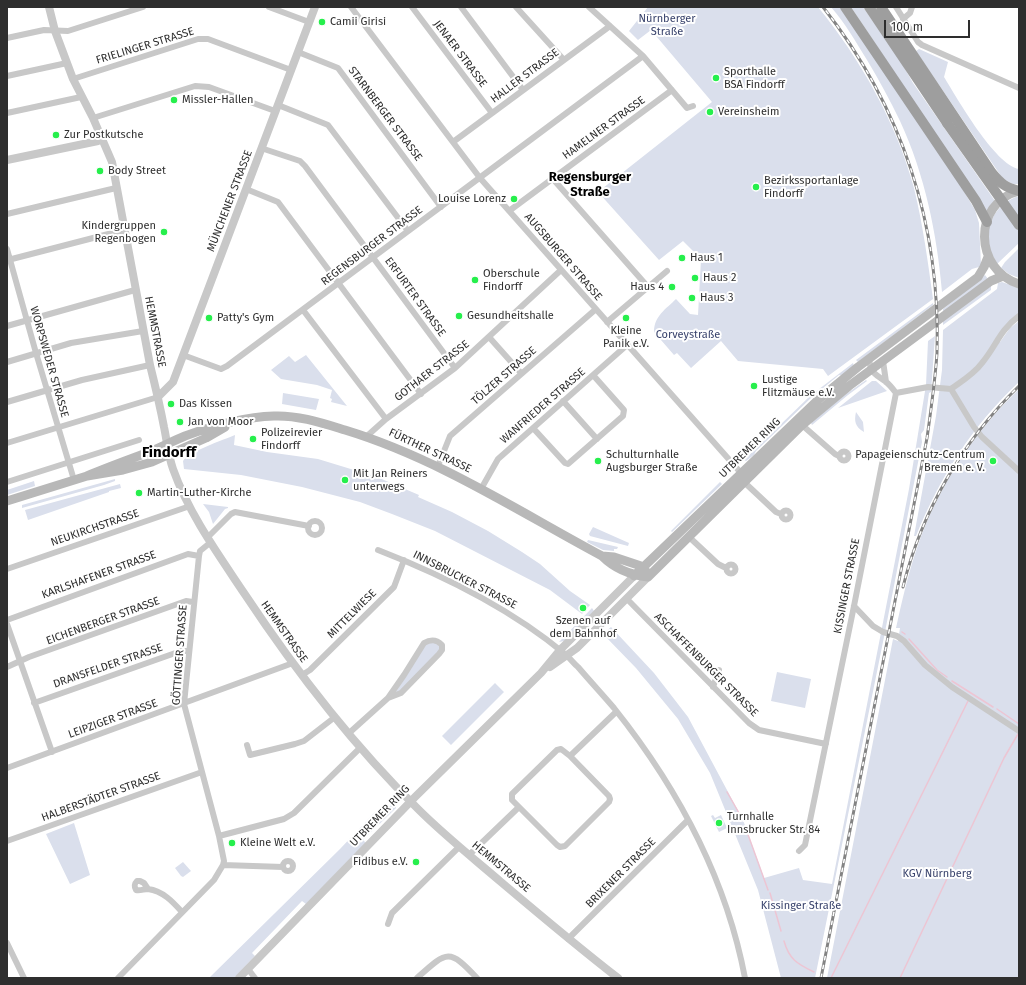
<!DOCTYPE html>
<html>
<head>
<meta charset="utf-8">
<style>
  body { margin:0 }
  #map { position:relative; width:1026px; height:985px; overflow:hidden; background:#fff; font-family:"Fira Sans",sans-serif }
  canvas { display:block }
  .frame { position:absolute; inset:0; border:8px solid #2e2e2e; pointer-events:none }
  .scale { position:absolute; left:884px; top:20px; width:86px; height:18px; box-sizing:border-box; border:2px solid #2e2e2e; border-top:0; padding-left:5px; font-size:12px; line-height:14px; white-space:nowrap; color:#2e2e2e; -webkit-text-stroke:3px #fff; paint-order:stroke }
</style>
</head>
<body>
<div id="map">
<canvas width="1026" height="985"></canvas>
<div class="frame"></div>
<div class="scale">100 m</div>
</div>
<script>
const ctx = document.querySelector('canvas').getContext('2d');
ctx.lineJoin = 'round';
function fill(path, color) { ctx.fillStyle = color; ctx.fill(path, 'evenodd'); }
function stroke(path, color, width, dash) { ctx.strokeStyle = color; ctx.lineWidth = width; ctx.lineCap = dash ? 'butt' : 'round'; ctx.setLineDash(dash || []); ctx.stroke(path); }
function label(font, color, halo, rows, align = 'center') {
  ctx.font = font + ' "Fira Sans",sans-serif'; ctx.lineWidth = 4; ctx.setLineDash([]); ctx.textBaseline = 'middle'; ctx.strokeStyle = halo; ctx.fillStyle = color; for (const [text, x, y, turn = 0] of rows) {
    ctx.save(); ctx.translate(x, y); ctx.rotate((+turn || 0) * Math.PI / 180); ctx.textAlign = isNaN(turn) ? turn : align; if (halo) ctx.strokeText(text, 0, 0); ctx.fillText(text, 0, 0); ctx.restore();
  }
}
fill(new Path2D(`
  M 648,7 L 818,7 C 861,60 896,122 914,188 C 923,225 928,262 933,299 L 828,376 L 823,369 L 738,361 L 721,341 L 691,368 L 677,353 L 674,355 L 654,332 C 654,316 666,309 676,299 L 690,314 L 698,315 L 701,259 L 683,241 L 659,260 L 598,192 L 712,102 L 651,30 L 638,40 L 629,31 Z
  M 831,7 L 840,7 L 959,183 L 975,210 L 979,223 L 981,265 L 979,267 L 972,269 L 942,292 C 937,234 925,175 900,121 C 890,100 879,80 867,60 C 856,42 845,23 831,7 Z
  M 851,7 L 863,7 L 900,60 L 913,83 L 995,201 L 987,212 Z
  M 919,49 L 948,62 L 944,77 C 957,98 995,165 1019,169 L 1019,184 L 1013,184 L 1003,179 L 922,60 L 916,51 Z
  M 1019,196 L 1019,243 L 997,264 C 994,258 990,252 989,246 C 984,224 998,202 1019,196 Z
  M 1019,248 L 1019,278 L 1009,274 L 1001,268 L 1005,262 Z
  M 985,275 L 988,279 L 943,312 L 943,309 Z
  M 1002,282 L 1019,288 L 1019,314 L 998,336 L 1000,342 L 1010,328 L 1019,321 L 1019,382 C 972,426 940,477 916,536 L 914,536 L 936,416 L 942,370 L 943,330 L 997,289 L 998,283 Z
  M 991,286 L 991,290 L 943,325 L 943,321 Z
  M 933,303 L 933,305 L 858,362 L 856,360 Z
  M 935,336 L 931,392 L 929,393 L 924,430 L 921,434 L 922,442 L 884,637 L 815,978 L 781,978 L 758,890 L 710,773 L 678,719 L 636,668 L 603,634 L 611,627 L 654,673 L 688,717 L 743,820 L 764,878 L 799,868 L 803,880 L 832,884 L 909,489 L 926,385 L 928,341 Z
  M 306,355 L 347,406 L 331,402 L 332,399 L 330,398 L 332,390 L 317,385 L 281,379 L 271,370 L 289,356 L 295,362 Z
  M 853,363 L 854,366 L 842,376 L 839,375 L 811,398 L 756,451 L 754,455 L 746,461 L 744,460 L 810,396 Z
  M 866,380 L 867,381 L 848,395 L 812,425 L 811,423 L 846,394 Z
  M 872,381 L 876,381 L 887,391 L 838,408 Z
  M 1019,389 L 1019,978 L 827,978 L 893,639 L 898,641 L 900,628 L 896,628 C 902,601 908,574 917,548 C 937,489 974,432 1019,389 Z
  M 283,393 L 319,399 L 316,410 L 282,404 Z
  M 856,412 L 863,422 L 864,432 C 855,427 854,421 856,412 Z
  M 235,435 L 234,445 L 267,452 L 318,459 L 377,477 L 419,495 L 418,497 L 452,512 L 488,531 L 522,552 L 540,564 L 570,591 L 590,605 L 582,614 L 550,590 L 435,531 L 392,514 L 360,502 L 302,487 L 241,475 L 184,469 L 183,461 C 190,451 223,440 235,435 Z
  M 115,479 L 115,481 L 104,485 L 22,508 L 22,505 Z
  M 34,481 L 35,486 L 7,495 L 7,490 Z
  M 720,482 L 722,484 L 672,532 L 671,531 Z
  M 120,484 L 121,488 L 109,491 L 109,492 L 28,520 L 25,510 Z
  M 203,504 L 228,507 L 228,508 L 225,509 L 213,524 L 209,512 Z
  M 593,527 L 629,543 L 628,546 L 590,536 L 589,534 Z
  M 588,540 L 618,547 L 617,549 L 614,549 L 614,551 L 603,550 L 587,542 Z
  M 592,608 L 594,611 L 564,641 L 559,642 Z
  M 436,642 L 440,648 L 438,652 L 400,691 L 394,695 L 426,643 Z
  M 777,672 L 811,679 L 805,708 L 771,701 Z
  M 495,683 L 504,692 L 451,745 L 442,736 Z
  M 396,800 L 396,808 L 363,840 L 366,843 L 306,904 L 302,901 L 252,953 L 255,956 L 234,978 L 209,978 L 340,849 L 375,812 L 380,816 Z
  M 713,815 L 715,818 L 721,815 L 727,828 L 719,832 L 711,816 Z
  M 74,823 L 90,875 L 70,884 L 46,834 Z
  M 183,862 L 191,871 L 183,877 L 181,876 L 175,868 Z`), '#dadfec');
stroke(new Path2D(`
  M 902,632 L 905,634
  M 909,639 L 937,670 L 947,677
  M 952,681 L 993,707
  M 997,709 L 1019,724
  M 727,792 L 743,820
  M 746,829 L 768,890
  M 770,893 L 781,931
  M 784,941 C 789,959 797,964 814,972
  M 831,978 L 968,701
  M 900,978 L 1004,758 L 1018,734`), '#edc5d3', 1.5);
stroke(new Path2D(`
  M 269,7 L 309,22
  M 351,7 L 480,178 L 741,473
  M 412,7 L 492,113
  M 461,7 L 523,90
  M 516,7 L 564,60
  M 589,7 L 643,56 L 687,108 L 693,106
  M 896,7 L 918,42 L 922,45 L 1019,88
  M 903,19 L 910,13 L 912,7
  M 7,38 L 44,30 L 68,31 L 143,7
  M 298,52 L 338,68 L 441,207
  M 7,76 L 67,63
  M 73,79 L 198,39 L 208,39 L 291,70
  M 278,105 L 328,125 L 408,231
  M 7,113 L 81,97
  M 93,118 L 195,86 L 209,87 L 275,111
  M 453,142 L 610,26
  M 261,148 L 300,161 L 305,166 L 455,368
  M 553,179 L 648,287
  M 246,189 L 278,202 L 421,394
  M 509,211 L 672,90
  M 7,214 L 116,188
  M 7,249 L 36,353 L 74,480
  M 8,260 L 124,230
  M 303,310 L 386,419
  M 607,322 L 667,271
  M 7,326 L 135,290
  M 489,337 L 521,373
  M 183,355 L 221,369 L 227,366 L 643,56
  M 869,359 C 871,374 874,373 885,381 C 889,384 893,389 896,393
  M 883,361 L 886,382
  M 7,362 L 71,343 L 143,331
  M 951,389 L 974,427 L 982,437 L 1019,471
  M 951,389 C 962,381 974,374 982,363 C 997,345 999,331 1019,316
  M 896,393 L 928,387 L 951,389
  M 563,401 L 597,439
  M 7,402 L 82,380 L 150,365
  M 802,425 L 835,454 L 839,456
  M 533,428 L 565,463 L 568,464 L 623,416 L 624,410 L 593,375
  M 367,436 L 386,419 L 455,368 L 561,270
  M 7,443 L 158,397
  M839.5 456a4.5 4.5 0 1 1 9 0a4.5 4.5 0 1 1-9 0Z
  M 438,466 L 450,436 L 596,309
  M 7,482 L 139,440
  M 744,482 L 776,512 L 781,514
  M 481,489 L 498,459 L 627,345
  M781.5 515a4.5 4.5 0 1 1 9 0a4.5 4.5 0 1 1-9 0Z
  M308 528a7 7 0 1 1 14 0a7 7 0 1 1-14 0Z
  M 688,536 L 718,564 L 726,568
  M 208,537 L 231,514 L 235,512 L 309,526
  M 378,550 C 445,576 510,608 565,654 C 570,658 573,663 578,667 C 590,681 602,694 614,708 C 677,787 726,878 745,978
  M726.5 569a4.5 4.5 0 1 1 9 0a4.5 4.5 0 1 1-9 0Z
  M 7,569 L 190,506
  M 627,599 L 749,723 L 759,730 L 826,744
  M 854,606 L 873,626 L 883,632 L 897,636 L 904,641 L 925,665 L 952,687 L 1019,731
  M 7,620 L 188,554 L 199,556
  M 7,624 L 52,752
  M 7,667 L 29,657 L 186,601 L 193,602
  M 302,675 L 310,670 L 394,587 L 404,560
  M 713,687 L 719,670
  M 34,703 L 181,651 L 189,651
  M 348,734 L 388,698 L 404,675 L 424,643 C 431,639 436,639 442,645 L 442,650 L 439,654 L 401,693 L 388,698
  M 247,745 L 250,755 L 295,744 L 304,741 L 335,717
  M 561,749 L 570,756 L 609,796 L 610,799 L 609,802 L 565,846 L 560,847 L 557,845 L 512,800 L 512,794 L 557,750 Z
  M 570,756 L 616,712
  M 7,768 L 293,663
  M 219,836 L 284,819 L 294,813 L 360,748
  M 7,841 L 202,772
  M 799,851 L 805,845 L 854,606 L 896,393
  M 469,855 L 519,807
  M283 866a5 5 0 1 1 10 0a5 5 0 1 1-10 0Z
  M 223,865 L 283,867
  M 148,889 L 144,883 L 140,881 L 137,881 C 134,884 134,886 136,890 C 140,891 144,889 148,889 C 163,891 173,902 182,912
  M 388,924 L 392,913 L 459,847
  M 568,939 L 688,820
  M 7,943 L 24,978
  M 248,969 L 255,978
  M 118,978 L 214,880 L 223,865 L 224,861 L 219,836 L 184,704 L 199,556 L 200,551 L 211,542
  M 417,978 C 447,951 449,948 477,978`), '#c8c8c8', 6);
stroke(new Path2D(`
  M 49,7 L 55,31 L 73,79 L 93,118 L 112,162 L 150,365 C 155,385 160,406 164,427 C 167,441 168,455 173,469 C 189,514 218,554 244,593 C 295,670 352,744 418,809 C 444,835 473,858 501,882 C 540,915 578,947 618,978
  M 7,160 L 98,141 L 101,136
  M 158,397 L 173,382 L 315,7
  M 550,667 L 577,648 L 648,577
  M 239,978 L 416,796 L 541,673 L 560,650 L 634,576`), '#c8c8c8', 8);
stroke(new Path2D(`
  M 1019,191 C 972,203 974,270 1019,284
  M 87,476 C 108,467 128,460 149,452 C 161,447 173,441 185,436 C 212,426 245,417 274,416 C 298,415 322,423 345,430 C 437,458 518,511 602,556 C 615,569 630,575 648,577
  M 7,501 L 87,476 L 123,470 L 152,462 L 206,438 L 225,427
  M 602,556 L 614,557 L 644,567 L 646,572
  M 634,576 L 819,399 L 858,367 L 978,277 L 984,267 L 988,257
  M 648,577 L 802,425 L 849,386 L 991,281 L 1003,276`), '#b8b8b8', 9);
stroke(new Path2D(`
  M 845,7 L 976,201 L 987,222
  M 869,7 L 947,123
  M 881,7 L 992,173 C 1001,184 1005,187 1019,191`), '#9e9e9e', 10);
const rail = new Path2D(`
  M 903,587 C 922,510 963,441 1019,386
  M 821,978 L 927,438 C 931,410 935,382 937,353 C 941,226 902,107 823,7`);
stroke(rail, '#838383', 3);
stroke(rail, '#fff', 1.5, [4.5]);
stroke(new Path2D(`
  M 947,123 L 1019,225`), '#9e9e9e', 10);
for (const [x, y, r, color] of [
  [322,22,4,"#26ef4c"],
  [716,78,4,"#26ef4c"],
  [174,100,4,"#26ef4c"],
  [710,112,4,"#26ef4c"],
  [56,135,4,"#26ef4c"],
  [100,171,4,"#26ef4c"],
  [756,187,4,"#26ef4c"],
  [514,199,4,"#26ef4c"],
  [164,232,4,"#26ef4c"],
  [682,258,4,"#26ef4c"],
  [695,278,4,"#26ef4c"],
  [475,280,4,"#26ef4c"],
  [672,287,4,"#26ef4c"],
  [692,298,4,"#26ef4c"],
  [459,316,4,"#26ef4c"],
  [209,318,4,"#26ef4c"],
  [626,318,4,"#26ef4c"],
  [754,386,4,"#26ef4c"],
  [171,404,4,"#26ef4c"],
  [180,422,4,"#26ef4c"],
  [253,439,4,"#26ef4c"],
  [598,461,4,"#26ef4c"],
  [993,461,4,"#26ef4c"],
  [345,480,4,"#26ef4c"],
  [139,493,4,"#26ef4c"],
  [583,608,4,"#26ef4c"],
  [719,823,4,"#26ef4c"],
  [232,843,4,"#26ef4c"],
  [416,862,4,"#26ef4c"]
]) { const dot = new Path2D(); dot.arc(x, y, r, 0, 2 * Math.PI); ctx.fillStyle = color; ctx.fill(dot); stroke(dot, '#fff', 1.5); }
label('11px', '#39436c', '#fff', [
  ["Nürnberger",667,19],
  ["Straße",667,32],
  ["Corveystraße",688,335],
  ["KGV Nürnberg",937,874],
  ["Kissinger Straße",801,906]
]);
label('11px', '#2e2e2e', '#fff', [
  ["Camii Girisi",330,22],
  ["Sporthalle",724,72],
  ["BSA Findorff",724,85],
  ["Missler-Hallen",182,100],
  ["Vereinsheim",718,112],
  ["Zur Postkutsche",64,135],
  ["Body Street",108,171],
  ["Bezirkssportanlage",764,181],
  ["Findorff",764,194],
  ["Louise Lorenz",506,199,"right"],
  ["Kindergruppen",156,226,"right"],
  ["Regenbogen",156,239,"right"],
  ["Haus 1",690,258],
  ["Oberschule",483,274],
  ["Findorff",483,287],
  ["Haus 2",703,278],
  ["Haus 4",664,287,"right"],
  ["Haus 3",700,298],
  ["Gesundheitshalle",467,316],
  ["Patty's Gym",217,318],
  ["Kleine",626,331,"center"],
  ["Panik e.V.",626,344,"center"],
  ["Lustige",762,380],
  ["Flitzmäuse e.V.",762,393],
  ["Das Kissen",179,404],
  ["Jan von Moor",188,422],
  ["Polizeirevier",261,433],
  ["Findorff",261,446],
  ["Schulturnhalle",606,455],
  ["Augsburger Straße",606,468],
  ["Papageienschutz-Centrum",985,455,"right"],
  ["Bremen e. V.",985,468,"right"],
  ["Mit Jan Reiners",353,474],
  ["unterwegs",353,487],
  ["Martin-Luther-Kirche",147,493],
  ["Szenen auf",583,621,"center"],
  ["dem Bahnhof",583,634,"center"],
  ["Turnhalle",727,817],
  ["Innsbrucker Str. 84",727,830],
  ["Kleine Welt e.V.",240,843],
  ["Fidibus e.V.",408,862,"right"]
], 'left');
label('11px', '#2e2e2e', '#fff', [
  ["FRIELINGER STRASSE",145,46,-17],
  ["JENAER STRASSE",460,54,53],
  ["HALLER STRASSE",525,76,-37],
  ["STARNBERGER STRASSE",385,114,53],
  ["HAMELNER STRASSE",604,128,-36],
  ["MÜNCHENER STRASSE",230,201,-69],
  ["REGENSBURGER STRASSE",372,246,-37],
  ["AUGSBURGER STRASSE",563,257,49],
  ["ERFURTER STRASSE",415,297,54],
  ["HEMMSTRASSE",155,332,79],
  ["WORPSWEDER STRASSE",49,362,74],
  ["GOTHAER STRASSE",432,371,-38],
  ["TÖLZER STRASSE",504,376,-41],
  ["WANFRIEDER STRASSE",543,406,-41],
  ["UTBREMER RING",750,448,-44],
  ["FÜRTHER STRASSE",430,451,25],
  ["NEUKIRCHSTRASSE",95,528,-19],
  ["KARLSHAFENER STRASSE",99,575,-20],
  ["INNSBRUCKER STRASSE",465,580,27],
  ["KISSINGER STRASSE",847,586,-79],
  ["MITTELWIESE",352,614,-45],
  ["EICHENBERGER STRASSE",103,621,-20],
  ["HEMMSTRASSE",284,632,55],
  ["GÖTTINGER STRASSE",180,655,-86],
  ["ASCHAFFENBURGER STRASSE",706,665,45],
  ["DRANSFELDER STRASSE",108,666,-19],
  ["LEIPZIGER STRASSE",113,719,-20],
  ["HALBERSTÄDTER STRASSE",101,797,-20],
  ["UTBREMER RING",380,816,-46],
  ["HEMMSTRASSE",501,867,40],
  ["BRIXENER STRASSE",621,873,-45]
]);
label('bold 13px', '#000', '#fff', [
  ["Regensburger",590,177],
  ["Straße",590,192]
]);
label('bold 15px', '#000', '#fff', [
  ["Findorff",169,453]
]);
</script>
</body>
</html>
